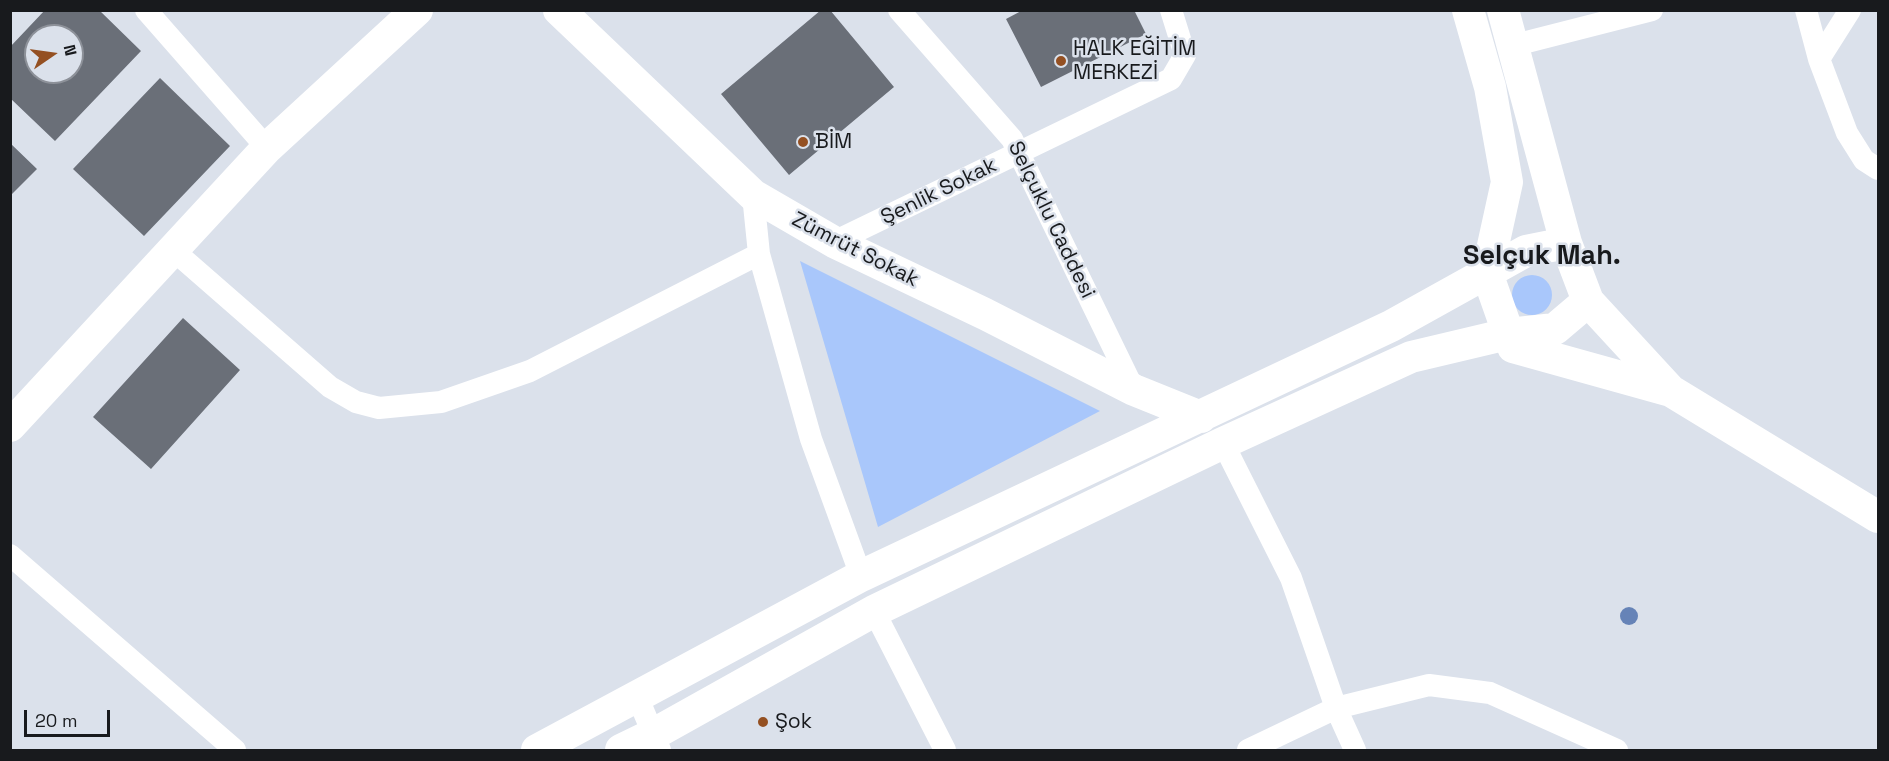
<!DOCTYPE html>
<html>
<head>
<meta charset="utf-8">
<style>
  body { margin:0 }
  #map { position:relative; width:1889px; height:761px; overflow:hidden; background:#dbe1eb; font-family:"Space Grotesk",sans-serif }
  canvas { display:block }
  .frame { position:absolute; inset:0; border:12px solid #181a1d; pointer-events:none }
  .north { position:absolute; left:24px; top:24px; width:60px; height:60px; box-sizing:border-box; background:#dbe1eb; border:2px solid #8d9199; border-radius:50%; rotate:77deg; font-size:16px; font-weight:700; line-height:24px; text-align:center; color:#181a1d }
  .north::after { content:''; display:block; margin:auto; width:21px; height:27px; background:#945022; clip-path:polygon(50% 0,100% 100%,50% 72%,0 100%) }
  .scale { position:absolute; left:24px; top:710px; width:86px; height:27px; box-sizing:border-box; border:3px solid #181a1d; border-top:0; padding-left:8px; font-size:18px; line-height:21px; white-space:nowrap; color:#181a1d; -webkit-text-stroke:4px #dbe1eb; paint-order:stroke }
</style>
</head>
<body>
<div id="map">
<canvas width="1889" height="761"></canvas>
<div class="frame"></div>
<div class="north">N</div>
<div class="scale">20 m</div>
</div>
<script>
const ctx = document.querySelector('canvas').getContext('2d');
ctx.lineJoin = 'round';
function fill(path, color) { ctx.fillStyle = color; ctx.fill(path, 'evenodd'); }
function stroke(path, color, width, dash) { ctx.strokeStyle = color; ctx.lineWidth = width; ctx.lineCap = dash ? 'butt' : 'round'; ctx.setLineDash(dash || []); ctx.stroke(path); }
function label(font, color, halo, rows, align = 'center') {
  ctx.font = font + ' "Space Grotesk",sans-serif'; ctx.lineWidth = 5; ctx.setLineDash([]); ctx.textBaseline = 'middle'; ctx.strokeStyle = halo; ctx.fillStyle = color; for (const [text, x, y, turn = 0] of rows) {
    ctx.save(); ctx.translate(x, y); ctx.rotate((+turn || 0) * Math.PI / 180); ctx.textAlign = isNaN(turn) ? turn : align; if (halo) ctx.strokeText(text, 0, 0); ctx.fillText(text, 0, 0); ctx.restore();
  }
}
fill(new Path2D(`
  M 800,261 L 1100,411 L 878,527 Z
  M1512 295a20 20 0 1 1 40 0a20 20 0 1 1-40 0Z`), '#a9c7fb');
fill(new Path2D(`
  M 45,10 L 99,10 L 141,51 L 55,141 L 10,98 L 10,47 ZM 36,36 L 72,36 L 72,72 L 36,72 Z
  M 821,10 L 830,10 L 894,87 L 789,175 L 721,94 Z
  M 1023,10 L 1134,10 L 1146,34 L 1041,87 L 1006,19 Z
  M 160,78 L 230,146 L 144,236 L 73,169 Z
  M 10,143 L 37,169 L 10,196 Z
  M 183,318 L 240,370 L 151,469 L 93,417 Z`), '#6a6f78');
stroke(new Path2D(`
  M 146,10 L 267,148
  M 899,10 L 1012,139 L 1134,390
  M 1806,10 L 1819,59 L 1847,133 L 1864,160 L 1878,169
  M 1511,46 L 1652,10
  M 1819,59 L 1850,10
  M 753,195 L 759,254 L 811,439 L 861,576
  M 834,242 L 1171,79 L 1185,55 L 1171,10
  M 173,250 L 330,387 L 356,402 L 379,408 L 441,402 L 530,371 L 759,254
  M 1223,443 L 1291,578 L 1336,708 L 1355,750
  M 10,555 L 235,750
  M 874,611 L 945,750
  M 637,696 L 660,750
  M 1248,750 L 1336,708 L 1429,685 L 1490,693 L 1617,750`), '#fff', 22);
stroke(new Path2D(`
  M 559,10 L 753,195 L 834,242 L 985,314 L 1134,390 L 1201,417
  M 1468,10 L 1490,87 L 1507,182 L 1487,273 L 1513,347 L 1671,391 L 1878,517
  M 1503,10 L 1566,243 L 1588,301 L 1671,391
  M 10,426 L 267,148 L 417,10
  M 537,750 L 861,576 L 1391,326 L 1526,251 L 1566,243
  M 621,750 L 652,735 L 874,611 L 1223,443 L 1411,357 L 1508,334 L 1555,329 L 1588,301`), '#fff', 32);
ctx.fillStyle = '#6683b7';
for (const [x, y] of [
  [1629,616]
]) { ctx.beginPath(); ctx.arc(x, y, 9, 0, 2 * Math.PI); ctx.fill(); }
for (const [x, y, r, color] of [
  [1061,61,6,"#945022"],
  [803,142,6,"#945022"],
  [763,722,6,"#945022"]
]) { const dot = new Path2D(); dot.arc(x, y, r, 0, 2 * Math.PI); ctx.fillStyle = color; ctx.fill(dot); stroke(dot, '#dbe1eb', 2); }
label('21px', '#181a1d', '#dbe1eb', [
  ["HALK EĞİTİM",1073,49],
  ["MERKEZİ",1073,73],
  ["BİM",815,142],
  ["Şok",775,722]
], 'left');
label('21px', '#181a1d', '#dbe1eb', [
  ["Şenlik Sokak",939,192,-26],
  ["Selçuklu Caddesi",1051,220,64],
  ["Zümrüt Sokak",855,250,27]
]);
label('bold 27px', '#181a1d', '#dbe1eb', [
  ["Selçuk Mah.",1542,257]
]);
</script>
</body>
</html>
